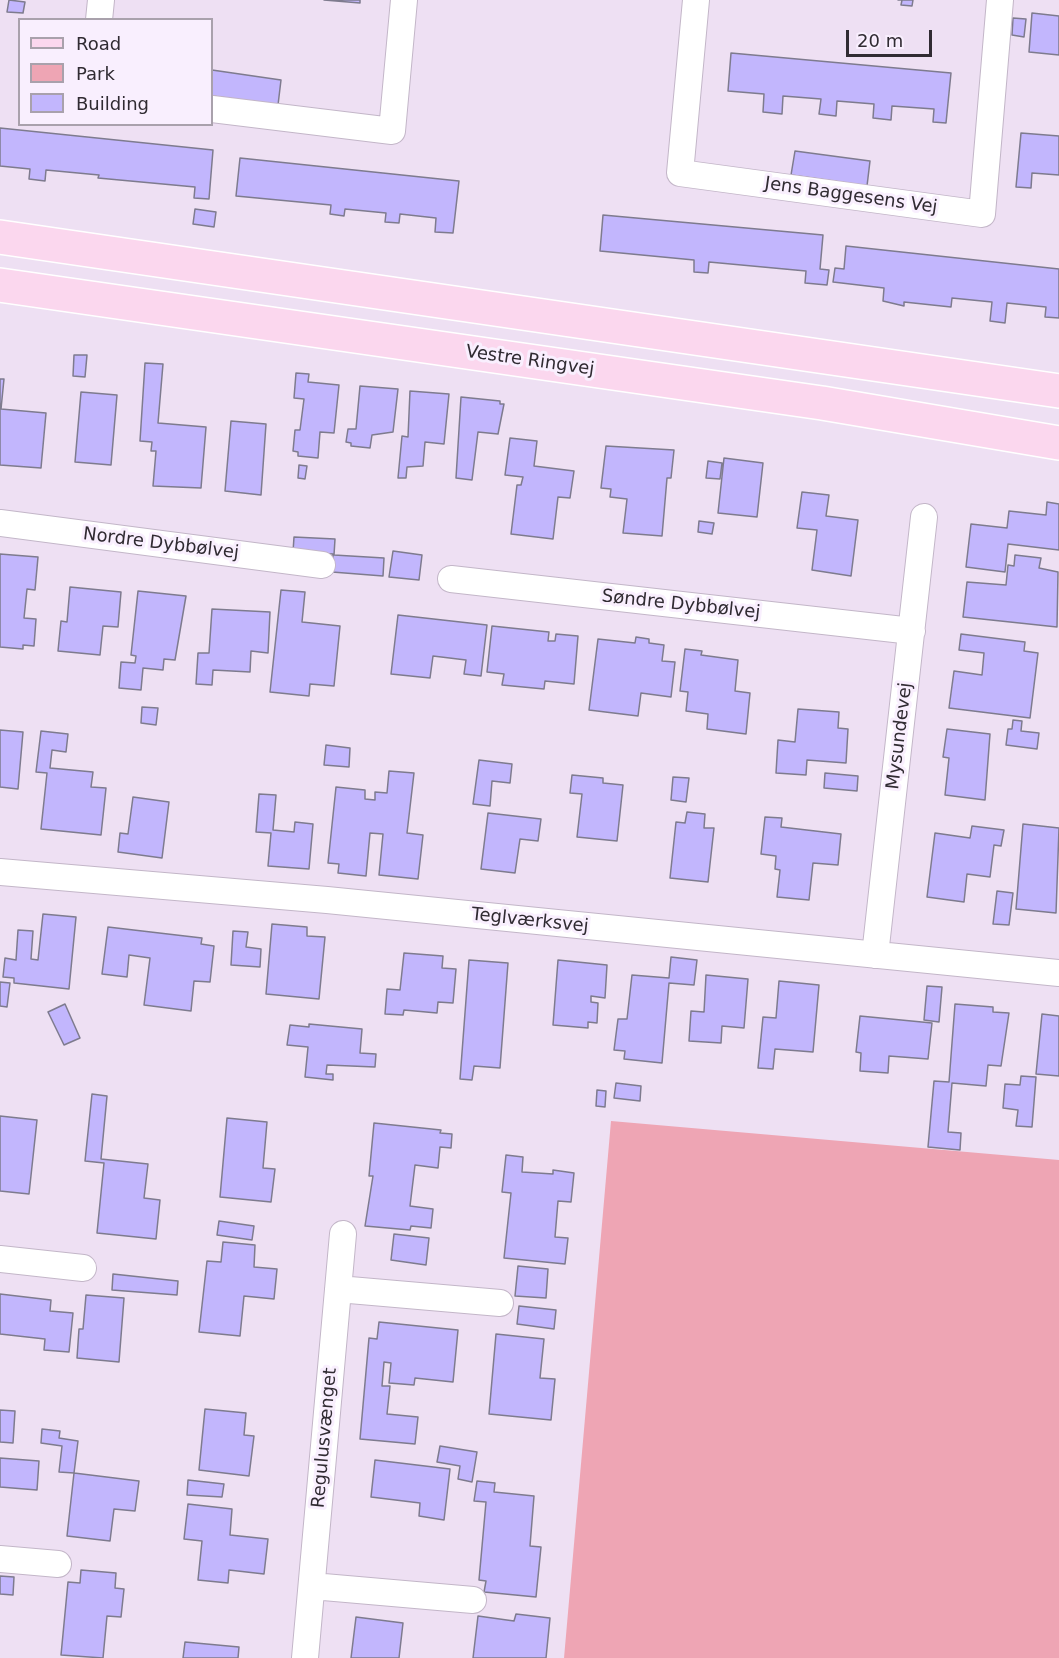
<!DOCTYPE html>
<html>
<head>
<meta charset="utf-8">
<style>
  body { margin:0 }
  #map { position:relative; width:1059px; height:1658px; overflow:hidden; background:#eee0f3; font-family:"DejaVu Sans",sans-serif }
  canvas { display:block }
  .legend { position:absolute; left:18px; top:18px; width:195px; height:108px; box-sizing:border-box; background:#f9effe; border:2px solid #a9a1ac; margin:0; padding:8px 10px; list-style:none; font-size:18px; color:#302b32 }
  .legend li { display:flex; align-items:center; gap:12px; height:30px }
  .legend b { width:30px; border:2px solid #a9a1ac }
  .scale { position:absolute; left:846px; top:30px; width:86px; height:27px; box-sizing:border-box; border:3px solid #302b32; border-top:0; padding-left:8px; font-size:18px; line-height:21px; white-space:nowrap; color:#302b32; -webkit-text-stroke:4px #f9effe; paint-order:stroke }
</style>
</head>
<body>
<div id="map">
<canvas width="1059" height="1658"></canvas>
<ul class="legend">
<li><b style="height:8px;background:#fbd7ee"></b>Road</li>
<li><b style="height:16px;background:#eea5b4"></b>Park</li>
<li><b style="height:16px;background:#c2b6fd"></b>Building</li>
</ul>
<div class="scale">20 m</div>
</div>
<script>
const ctx = document.querySelector('canvas').getContext('2d');
ctx.lineJoin = 'round';
function fill(path, color) { ctx.fillStyle = color; ctx.fill(path, 'evenodd'); }
function stroke(path, color, width, dash) { ctx.strokeStyle = color; ctx.lineWidth = width; ctx.lineCap = dash ? 'butt' : 'round'; ctx.setLineDash(dash || []); ctx.stroke(path); }
function label(font, color, halo, rows, align = 'center') {
  ctx.font = font + ' "DejaVu Sans",sans-serif'; ctx.lineWidth = 6; ctx.setLineDash([]); ctx.textBaseline = 'middle'; ctx.strokeStyle = halo; ctx.fillStyle = color; for (const [text, x, y, turn = 0] of rows) {
    ctx.save(); ctx.translate(x, y); ctx.rotate((+turn || 0) * Math.PI / 180); ctx.textAlign = isNaN(turn) ? turn : align; if (halo) ctx.strokeText(text, 0, 0); ctx.fillText(text, 0, 0); ctx.restore();
  }
}
fill(new Path2D(`
  M 611,1121 L 1059,1160 L 1059,1658 L 564,1658 Z`), '#eea5b4');
const building = new Path2D(`
  M 9,0 L 25,2 L 23,13 L 7,12 Z
  M 324,0 L 360,0 L 360,3 Z
  M 898,0 L 913,0 L 912,6 L 901,5 L 902,0 Z
  M 1032,13 L 1059,16 L 1059,55 L 1029,52 Z
  M 1013,18 L 1026,19 L 1024,37 L 1012,35 Z
  M 731,53 L 951,73 L 946,123 L 933,122 L 934,109 L 892,106 L 891,120 L 873,118 L 874,104 L 837,101 L 836,116 L 819,114 L 821,99 L 783,96 L 782,114 L 763,112 L 764,94 L 728,91 Z
  M 212,70 L 281,80 L 278,105 L 212,96 Z
  M 0,128 L 213,150 L 209,199 L 194,198 L 195,187 L 98,178 L 99,175 L 46,170 L 45,181 L 29,179 L 30,169 L 0,166 Z
  M 1021,133 L 1059,136 L 1059,175 L 1032,173 L 1031,188 L 1016,187 Z
  M 795,151 L 870,161 L 867,186 L 791,175 Z
  M 240,158 L 459,181 L 453,233 L 435,232 L 436,218 L 400,214 L 399,223 L 385,222 L 386,213 L 345,209 L 344,216 L 330,214 L 331,205 L 236,196 Z
  M 195,209 L 216,212 L 214,227 L 193,224 Z
  M 603,215 L 823,235 L 820,269 L 829,270 L 827,285 L 805,283 L 806,271 L 709,262 L 708,273 L 694,272 L 694,260 L 600,251 Z
  M 846,246 L 1059,269 L 1059,318 L 1045,317 L 1046,307 L 1007,303 L 1005,323 L 990,321 L 992,302 L 952,298 L 951,307 L 904,302 L 904,306 L 883,301 L 884,288 L 833,282 L 835,268 L 844,269 Z
  M 74,355 L 87,355 L 85,377 L 73,376 Z
  M 145,363 L 163,364 L 158,423 L 206,427 L 201,488 L 153,486 L 156,451 L 151,451 L 152,442 L 140,441 Z
  M 296,373 L 309,374 L 308,382 L 339,385 L 334,433 L 320,432 L 318,458 L 298,456 L 298,452 L 293,451 L 295,430 L 300,430 L 304,399 L 294,398 Z
  M 0,379 L 4,379 L 1,409 L 46,413 L 41,468 L 0,465 Z
  M 360,386 L 398,389 L 393,432 L 372,435 L 370,448 L 351,446 L 351,443 L 346,442 L 348,429 L 356,429 Z
  M 410,391 L 449,394 L 444,444 L 425,442 L 423,466 L 407,467 L 406,478 L 398,478 L 402,436 L 408,437 Z
  M 81,392 L 117,395 L 111,465 L 75,462 Z
  M 461,397 L 500,401 L 500,404 L 504,404 L 498,434 L 478,432 L 472,480 L 456,478 Z
  M 231,421 L 266,424 L 261,495 L 225,491 Z
  M 510,438 L 537,441 L 534,466 L 574,471 L 570,498 L 558,497 L 553,539 L 511,534 L 517,485 L 521,485 L 523,477 L 505,475 Z
  M 606,446 L 674,450 L 671,478 L 667,478 L 662,536 L 623,533 L 627,499 L 610,497 L 611,489 L 601,488 Z
  M 724,458 L 763,463 L 757,517 L 718,513 Z
  M 708,461 L 722,463 L 720,479 L 706,478 Z
  M 299,465 L 307,466 L 305,479 L 298,478 Z
  M 802,492 L 829,495 L 826,516 L 858,520 L 851,576 L 812,570 L 817,530 L 797,528 Z
  M 1047,502 L 1059,504 L 1059,550 L 1008,544 L 1005,572 L 966,567 L 971,524 L 1007,528 L 1009,511 L 1046,515 Z
  M 699,521 L 714,523 L 712,534 L 698,532 Z
  M 294,537 L 335,539 L 334,555 L 384,558 L 383,576 L 332,572 L 333,554 L 293,552 Z
  M 393,551 L 422,555 L 419,580 L 389,577 Z
  M 0,554 L 38,557 L 35,590 L 27,589 L 24,618 L 36,619 L 34,646 L 23,645 L 23,649 L 0,647 Z
  M 1015,555 L 1041,558 L 1039,568 L 1058,572 L 1057,627 L 963,617 L 967,582 L 1006,585 L 1008,565 L 1014,566 Z
  M 70,587 L 121,592 L 118,627 L 103,626 L 100,655 L 58,651 L 61,621 L 67,622 Z
  M 281,590 L 305,592 L 302,622 L 340,626 L 334,686 L 310,684 L 309,696 L 270,692 Z
  M 138,591 L 186,596 L 175,660 L 164,659 L 163,670 L 143,668 L 141,690 L 119,688 L 121,662 L 135,663 L 136,656 L 131,655 Z
  M 212,609 L 270,612 L 268,653 L 251,651 L 250,672 L 213,670 L 212,685 L 196,684 L 198,653 L 209,653 Z
  M 398,615 L 487,625 L 481,676 L 464,674 L 466,660 L 433,656 L 430,678 L 391,674 Z
  M 492,626 L 549,632 L 548,641 L 555,641 L 556,634 L 578,636 L 574,684 L 545,681 L 544,689 L 502,685 L 504,674 L 487,672 Z
  M 961,634 L 1025,642 L 1024,651 L 1038,653 L 1030,718 L 949,708 L 954,671 L 982,675 L 984,653 L 959,650 Z
  M 636,637 L 649,639 L 649,643 L 664,645 L 662,661 L 675,662 L 671,697 L 641,693 L 638,716 L 589,710 L 598,639 L 635,643 Z
  M 685,649 L 702,651 L 701,655 L 738,660 L 735,691 L 750,693 L 746,734 L 707,729 L 708,714 L 686,711 L 688,692 L 680,691 Z
  M 142,707 L 158,708 L 156,725 L 141,723 Z
  M 798,709 L 839,712 L 838,728 L 848,729 L 846,763 L 807,760 L 806,775 L 776,773 L 778,740 L 795,742 Z
  M 1013,720 L 1022,721 L 1021,731 L 1039,733 L 1037,749 L 1006,745 L 1008,729 L 1012,729 Z
  M 947,729 L 990,734 L 985,800 L 945,795 L 949,758 L 943,757 Z
  M 0,730 L 23,732 L 18,789 L 0,787 Z
  M 41,731 L 68,734 L 66,752 L 52,750 L 50,768 L 93,772 L 91,787 L 106,788 L 101,835 L 41,829 L 47,773 L 36,772 Z
  M 326,745 L 350,748 L 349,767 L 324,765 Z
  M 479,760 L 512,764 L 510,783 L 492,781 L 490,806 L 473,804 Z
  M 389,771 L 414,773 L 407,833 L 423,835 L 418,879 L 379,875 L 383,834 L 370,833 L 366,876 L 338,873 L 339,864 L 328,863 L 336,787 L 365,790 L 365,799 L 375,800 L 375,792 L 387,793 Z
  M 825,773 L 858,776 L 857,791 L 824,788 Z
  M 572,775 L 603,778 L 603,783 L 623,785 L 617,841 L 577,837 L 582,794 L 570,793 Z
  M 673,777 L 689,778 L 686,802 L 671,800 Z
  M 259,794 L 276,795 L 273,830 L 294,832 L 295,822 L 313,824 L 309,869 L 268,866 L 271,833 L 256,832 Z
  M 133,797 L 169,802 L 162,858 L 118,852 L 120,833 L 128,834 Z
  M 687,812 L 705,814 L 704,828 L 714,828 L 708,882 L 670,878 L 676,822 L 685,823 Z
  M 488,813 L 541,819 L 538,841 L 520,839 L 515,873 L 481,869 Z
  M 765,817 L 782,818 L 781,827 L 841,834 L 838,865 L 813,863 L 809,900 L 777,897 L 780,870 L 775,869 L 776,856 L 761,854 Z
  M 1023,824 L 1059,828 L 1056,913 L 1016,909 Z
  M 972,826 L 1004,830 L 1001,846 L 994,845 L 990,877 L 967,874 L 964,902 L 927,897 L 935,833 L 970,838 Z
  M 997,891 L 1013,893 L 1009,925 L 993,924 Z
  M 43,914 L 76,917 L 69,989 L 14,983 L 14,978 L 3,977 L 5,958 L 16,960 L 18,930 L 33,931 L 31,959 L 38,960 Z
  M 272,924 L 307,927 L 307,936 L 325,937 L 319,999 L 266,994 Z
  M 108,927 L 202,938 L 201,944 L 214,946 L 210,982 L 194,981 L 191,1011 L 144,1005 L 150,958 L 129,955 L 127,977 L 102,974 Z
  M 233,931 L 248,932 L 246,947 L 261,949 L 260,967 L 231,965 Z
  M 404,953 L 443,956 L 442,968 L 456,969 L 453,1003 L 438,1002 L 437,1013 L 404,1010 L 403,1015 L 385,1014 L 387,989 L 400,990 Z
  M 671,957 L 697,960 L 694,985 L 669,983 L 662,1063 L 624,1059 L 625,1051 L 614,1050 L 618,1019 L 627,1019 L 632,975 L 669,978 Z
  M 469,960 L 508,963 L 500,1068 L 474,1066 L 472,1080 L 460,1079 Z
  M 558,960 L 607,965 L 605,998 L 591,996 L 591,1002 L 598,1003 L 597,1023 L 588,1022 L 588,1028 L 553,1025 Z
  M 706,975 L 748,979 L 744,1028 L 722,1026 L 721,1043 L 689,1041 L 691,1011 L 704,1012 Z
  M 779,981 L 819,985 L 813,1052 L 775,1049 L 773,1069 L 758,1068 L 763,1017 L 776,1018 Z
  M 0,982 L 10,983 L 7,1007 L 0,1006 Z
  M 927,986 L 942,987 L 939,1022 L 924,1020 Z
  M 65,1004 L 80,1038 L 64,1045 L 48,1012 Z
  M 955,1004 L 993,1007 L 993,1012 L 1009,1013 L 1001,1066 L 988,1065 L 986,1086 L 952,1083 L 948,1132 L 961,1133 L 960,1150 L 928,1147 L 934,1081 L 949,1082 Z
  M 1042,1014 L 1059,1016 L 1059,1076 L 1036,1074 Z
  M 860,1016 L 932,1023 L 928,1059 L 889,1056 L 888,1073 L 860,1071 L 861,1053 L 856,1052 Z
  M 309,1024 L 362,1029 L 360,1053 L 376,1054 L 375,1067 L 327,1065 L 326,1074 L 333,1074 L 333,1080 L 305,1077 L 308,1047 L 287,1045 L 290,1025 L 309,1027 Z
  M 1021,1076 L 1036,1077 L 1032,1127 L 1016,1126 L 1018,1110 L 1003,1108 L 1005,1084 L 1020,1085 Z
  M 616,1083 L 641,1086 L 640,1101 L 614,1098 Z
  M 597,1090 L 606,1091 L 605,1107 L 596,1106 Z
  M 92,1094 L 107,1096 L 101,1159 L 148,1164 L 144,1198 L 160,1200 L 156,1239 L 97,1233 L 104,1163 L 85,1161 Z
  M 0,1116 L 37,1120 L 29,1194 L 0,1191 Z
  M 227,1118 L 267,1122 L 263,1168 L 275,1169 L 271,1202 L 220,1197 Z
  M 374,1123 L 441,1130 L 440,1133 L 452,1134 L 451,1148 L 440,1147 L 438,1168 L 415,1165 L 410,1206 L 433,1209 L 431,1228 L 411,1226 L 410,1230 L 365,1226 L 373,1176 L 369,1176 Z
  M 506,1155 L 523,1157 L 522,1172 L 553,1174 L 553,1170 L 574,1173 L 571,1202 L 558,1201 L 555,1237 L 568,1238 L 565,1264 L 504,1258 L 511,1193 L 502,1192 Z
  M 219,1221 L 254,1226 L 252,1240 L 217,1235 Z
  M 394,1234 L 429,1238 L 426,1265 L 391,1260 Z
  M 223,1242 L 255,1245 L 254,1267 L 277,1269 L 274,1299 L 244,1296 L 240,1336 L 199,1332 L 207,1261 L 221,1262 Z
  M 518,1266 L 548,1269 L 546,1298 L 515,1296 Z
  M 113,1274 L 178,1281 L 177,1295 L 112,1290 Z
  M 0,1294 L 51,1300 L 50,1311 L 73,1313 L 69,1352 L 44,1350 L 45,1339 L 0,1334 Z
  M 86,1295 L 124,1298 L 119,1362 L 77,1358 L 79,1329 L 83,1329 Z
  M 519,1306 L 556,1310 L 554,1329 L 517,1324 Z
  M 379,1322 L 458,1330 L 453,1382 L 415,1378 L 414,1385 L 389,1383 L 391,1363 L 384,1362 L 382,1386 L 390,1386 L 387,1414 L 418,1417 L 415,1444 L 360,1439 L 369,1338 L 377,1339 Z
  M 496,1334 L 544,1339 L 540,1378 L 555,1379 L 551,1420 L 489,1414 Z
  M 205,1409 L 246,1413 L 244,1435 L 254,1436 L 249,1476 L 199,1470 Z
  M 0,1410 L 15,1411 L 13,1443 L 0,1442 Z
  M 42,1429 L 60,1431 L 59,1438 L 78,1441 L 74,1473 L 59,1472 L 62,1446 L 41,1443 Z
  M 440,1446 L 477,1452 L 472,1482 L 458,1479 L 460,1466 L 437,1462 Z
  M 0,1458 L 39,1461 L 37,1490 L 0,1487 Z
  M 375,1460 L 450,1469 L 444,1520 L 419,1516 L 420,1503 L 371,1497 Z
  M 74,1473 L 139,1481 L 135,1511 L 114,1509 L 110,1541 L 67,1536 Z
  M 188,1480 L 224,1484 L 222,1497 L 187,1495 Z
  M 477,1481 L 495,1483 L 494,1492 L 534,1496 L 530,1546 L 541,1547 L 536,1597 L 484,1592 L 486,1581 L 479,1580 L 486,1502 L 474,1501 Z
  M 188,1504 L 232,1509 L 230,1535 L 268,1539 L 264,1574 L 229,1570 L 228,1583 L 198,1580 L 202,1541 L 184,1539 Z
  M 81,1570 L 116,1573 L 115,1588 L 124,1589 L 121,1617 L 107,1616 L 103,1658 L 61,1655 L 68,1582 L 80,1583 Z
  M 0,1576 L 14,1577 L 13,1595 L 0,1594 Z
  M 516,1614 L 550,1618 L 546,1658 L 473,1658 L 478,1616 L 514,1621 Z
  M 356,1617 L 403,1623 L 399,1658 L 351,1658 Z
  M 185,1642 L 239,1647 L 238,1658 L 183,1658 Z`);
fill(building, '#c2b6fd');
stroke(building, '#7e7b8e', 1.5);
const street = new Path2D(`
  M 696,0 L 680,173 L 982,214 L 1000,0
  M 99,20 L 101,0
  M 212,109 L 392,131 L 404,0
  M 0,523 L 322,565
  M 451,579 L 912,631
  M 0,872 L 327,900 L 1059,973
  M 875,955 L 924,517
  M 0,1259 L 83,1268
  M 338,1289 L 500,1303
  M 0,1559 L 58,1564
  M 312,1586 L 473,1600
  M 305,1658 L 343,1234`);
const primary = new Path2D(`
  M 0,237 L 1059,391
  M 0,285 L 822,403 L 1059,443`);
stroke(street, '#c3b6c8', 28);
stroke(primary, '#fff', 36);
stroke(street, '#fff', 26);
stroke(primary, '#fbd7ee', 33);
label('18px', '#302b32', '#f9effe', [
  ["Jens Baggesens Vej",851,196,8],
  ["Vestre Ringvej",530,361,8],
  ["Nordre Dybbølvej",161,544,7],
  ["Søndre Dybbølvej",681,605,6],
  ["Mysundevej",900,736,-83],
  ["Teglværksvej",530,921,6],
  ["Regulusvænget",325,1438,-85]
]);
</script>
</body>
</html>
